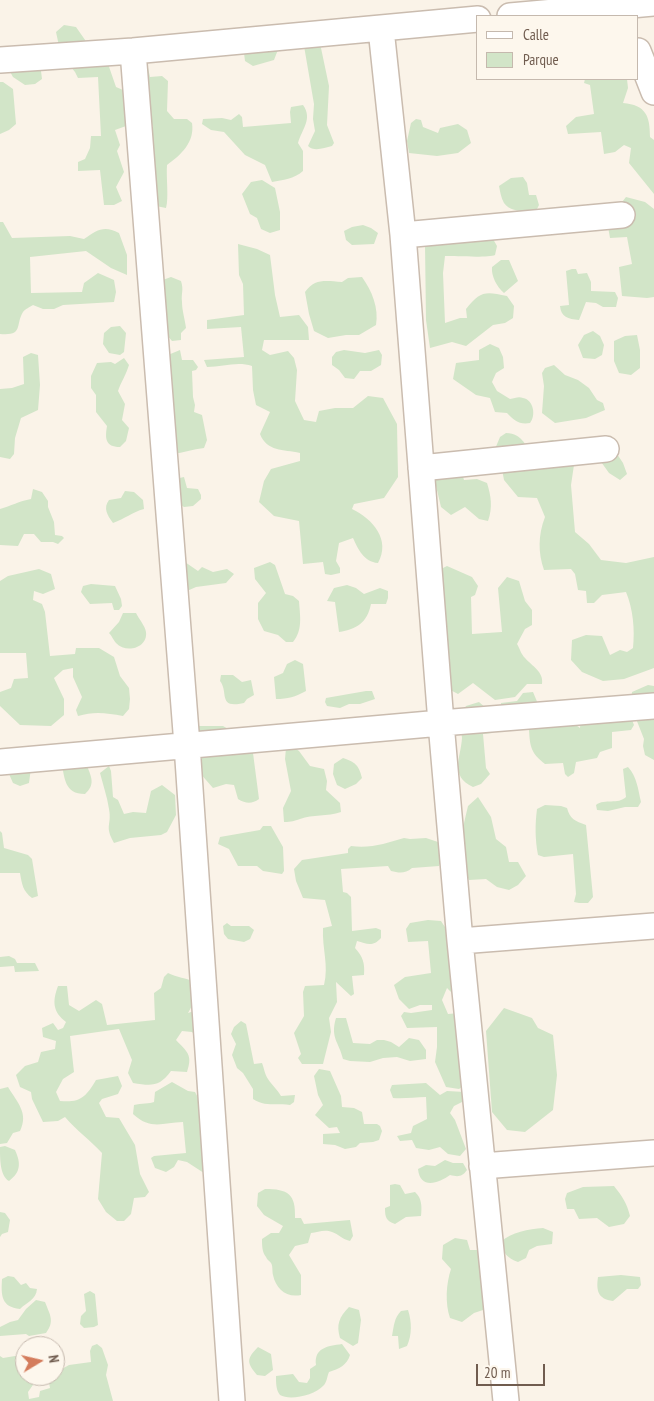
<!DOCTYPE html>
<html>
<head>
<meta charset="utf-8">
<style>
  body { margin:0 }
  #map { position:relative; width:654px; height:1401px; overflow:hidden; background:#faf3e8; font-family:"PT Sans Narrow",sans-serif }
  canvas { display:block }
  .legend { position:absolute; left:476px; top:15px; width:162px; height:65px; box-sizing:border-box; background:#fdf7ed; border:1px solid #c5b9ae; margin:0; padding:6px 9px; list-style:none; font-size:15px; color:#705c4f }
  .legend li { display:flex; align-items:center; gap:10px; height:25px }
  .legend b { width:25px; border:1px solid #c5b9ae }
  .north { position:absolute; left:15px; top:1336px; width:50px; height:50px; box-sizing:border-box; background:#fdf7ed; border:1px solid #c5b9ae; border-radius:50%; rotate:81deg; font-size:14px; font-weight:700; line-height:20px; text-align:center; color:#705c4f }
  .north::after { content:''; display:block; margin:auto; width:18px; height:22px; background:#d47c5c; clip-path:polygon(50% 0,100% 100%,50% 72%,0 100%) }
  .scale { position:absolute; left:476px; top:1364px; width:69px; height:22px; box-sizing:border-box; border:2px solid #705c4f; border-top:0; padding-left:6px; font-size:15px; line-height:18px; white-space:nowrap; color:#705c4f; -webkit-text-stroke:4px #fdf7ed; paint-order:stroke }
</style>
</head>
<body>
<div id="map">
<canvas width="654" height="1401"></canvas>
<ul class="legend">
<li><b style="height:6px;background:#fff"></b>Calle</li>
<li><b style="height:14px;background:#d2e5c8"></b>Parque</li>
</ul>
<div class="north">N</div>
<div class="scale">20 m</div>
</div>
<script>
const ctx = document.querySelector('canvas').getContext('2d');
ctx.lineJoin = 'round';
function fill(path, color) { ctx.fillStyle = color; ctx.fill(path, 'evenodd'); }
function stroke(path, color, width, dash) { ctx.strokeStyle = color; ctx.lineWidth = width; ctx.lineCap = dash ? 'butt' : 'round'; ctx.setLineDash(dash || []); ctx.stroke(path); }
fill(new Path2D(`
  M 64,25 L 76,27 L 90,47 L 106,58 L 116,87 L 123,90 L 129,116 L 126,126 L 115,130 L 120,145 L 117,151 L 124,172 L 116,187 L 122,201 L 114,205 L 104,205 L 100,170 L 78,171 L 78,162 L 85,159 L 90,148 L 91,136 L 101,136 L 98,77 L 78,78 L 75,72 L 61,55 L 56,32 Z
  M 252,27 L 279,47 L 274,60 L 253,66 L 245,61 L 241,29 Z
  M 312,35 L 321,48 L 329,86 L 327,125 L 334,143 L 332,146 C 324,148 314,152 308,146 L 315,131 L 313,119 L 314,104 L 304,46 Z
  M 4,61 L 40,63 L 42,79 L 35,84 L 25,85 L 13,77 Z
  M 144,68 L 148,68 L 150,77 L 162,76 L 168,81 L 167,111 L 174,119 L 187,119 L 192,123 C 195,142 181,155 167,165 C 166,177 169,198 166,208 L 156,206 L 147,141 L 153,127 L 149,115 Z
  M 585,79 L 627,79 L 628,88 L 623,103 C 646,105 650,116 650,137 L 654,140 L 654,194 L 629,163 L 631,148 L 624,145 L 615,152 L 604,154 L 601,132 L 568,134 L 566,126 L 576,117 L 594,114 L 590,85 L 584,83 Z
  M 0,82 L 3,82 L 13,89 L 16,124 L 9,130 L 0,134 Z
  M 303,105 C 313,119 302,129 298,143 L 303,151 L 303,171 C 294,179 283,180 272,182 L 265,165 L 245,155 L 224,132 L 211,130 L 202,124 L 203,119 L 222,118 L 231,120 L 239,114 L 242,117 L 243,127 L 291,123 L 290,112 L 291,107 Z
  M 416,119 L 421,120 L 423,127 L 438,133 L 440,128 L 458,124 L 467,130 L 471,143 L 458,153 L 437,156 L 409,153 L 407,141 L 411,123 Z
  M 523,177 L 527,183 L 529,195 L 536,195 L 539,205 L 536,211 C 526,212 510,212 504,203 C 501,198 500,191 499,186 L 511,178 Z
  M 262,180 L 275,188 L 280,212 L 280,230 L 270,233 L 261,229 L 257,218 L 250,214 L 242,194 L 251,182 Z
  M 626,197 L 645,202 L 654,209 L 654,297 L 647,298 L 622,296 L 619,267 L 632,264 L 627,237 L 610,238 L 607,221 Z
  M 0,222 L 3,222 L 12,238 L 70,236 L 84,239 C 97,230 104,225 119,233 L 127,255 L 127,275 L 111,268 L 86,251 L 30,257 L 31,293 L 82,292 L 84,283 L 98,273 L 114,280 L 116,292 L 114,302 L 63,305 L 54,309 L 43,309 L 33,305 C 30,307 25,309 23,312 C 15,325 24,336 0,334 Z
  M 363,225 L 371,228 L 378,233 L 374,244 L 352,245 L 346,240 L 344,231 L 352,227 Z
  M 493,239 L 497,246 L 495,255 C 489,258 455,256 445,256 L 443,273 L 445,323 L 460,318 L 467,318 L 466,309 C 480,291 485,291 507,296 L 514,306 L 513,318 L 505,323 L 493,325 L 466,346 L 452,342 L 430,348 L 426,320 L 425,245 Z
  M 238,244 L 257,249 L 270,255 L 275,295 L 280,317 L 299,315 L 308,327 L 309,340 L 264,340 L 262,350 L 270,355 L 288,351 L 294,358 L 297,370 L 295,401 L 304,420 L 316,422 L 319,411 L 335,408 L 353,408 L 368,396 L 383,398 L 397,424 L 398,477 L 384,498 L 354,504 L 352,509 C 373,519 391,540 378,563 C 364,562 358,549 353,538 L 339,543 L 336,561 L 340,568 L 340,573 L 331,575 L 325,574 L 323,562 L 303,564 L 299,521 L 274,516 L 259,502 L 264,481 L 271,469 L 300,461 L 300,453 C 283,449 267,452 260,434 L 270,412 L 256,405 L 253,390 L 252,366 C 237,361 223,367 207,367 L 204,360 L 244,357 L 241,327 L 207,329 L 207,320 L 244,315 L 243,284 L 239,275 Z
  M 501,260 L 509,260 L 518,281 L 504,293 C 497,287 491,276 492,267 Z
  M 572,269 L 576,269 L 578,274 L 587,273 L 591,282 L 591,291 L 615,292 L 618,298 L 616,307 L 603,307 L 596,303 L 586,302 L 579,320 C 568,319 561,317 560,306 L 569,305 L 566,271 Z
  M 171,277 L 181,281 C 184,291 181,292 182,302 C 182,311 185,319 186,328 L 181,333 L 181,340 L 172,341 L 166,334 L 160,281 Z
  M 362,277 C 372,291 379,308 376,325 L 359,335 L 346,335 L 328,338 L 314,331 L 309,314 L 305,292 C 315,278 326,281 342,282 L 348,278 Z
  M 120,326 L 126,333 L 124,352 L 120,355 L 109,353 L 103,344 L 104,333 L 111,327 Z
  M 593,331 L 600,336 L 604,345 L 602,355 L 595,359 L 583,358 L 578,345 L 584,335 Z
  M 637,335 L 640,350 L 640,368 L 631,375 L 619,373 L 614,361 L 614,341 L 625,336 Z
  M 490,344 L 499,348 L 503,357 L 504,368 L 496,373 L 492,382 L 497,391 L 510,399 C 515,398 519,396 523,398 C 534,400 536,416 530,423 C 519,425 514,420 507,413 L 495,412 L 490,398 L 476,395 L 453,379 L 456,363 L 479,360 L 479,350 Z
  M 180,350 L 182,360 L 193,360 L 198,367 L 196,370 L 192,371 L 193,397 L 195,405 L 194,412 L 202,415 L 207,440 L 204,448 C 193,449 183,453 173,454 L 168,355 Z
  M 344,350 L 365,353 L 379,350 L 382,355 L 381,365 L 371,371 L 360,371 L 354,379 L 345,378 L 339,370 L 332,365 L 332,357 L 336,352 Z
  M 31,353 L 38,355 L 40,385 L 38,410 L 21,418 L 15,438 L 14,454 L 10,459 L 0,457 L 0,389 L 12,388 L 24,384 L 23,357 Z
  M 124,358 L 129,365 C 126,375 121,382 118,391 L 125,404 L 122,420 L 129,428 L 126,441 L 120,447 C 105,447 105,438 107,426 L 96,412 L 96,395 L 91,388 L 91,376 L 97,363 L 111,362 L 115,364 Z
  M 554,365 L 565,375 L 578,380 L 589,388 L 597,400 L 603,403 L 605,410 L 586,418 L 555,423 L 542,413 L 544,386 L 542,373 L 545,368 Z
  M 506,433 C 524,434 522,445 535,453 L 541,442 L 553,440 L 564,447 L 574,465 L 571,485 L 575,532 L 589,544 L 601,560 L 626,563 L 654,557 L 654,668 L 624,679 L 603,681 L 582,672 L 571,660 L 572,640 L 586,635 L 602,636 L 610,655 L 620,650 L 627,652 L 633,648 C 635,629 633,609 626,592 L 602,595 L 594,603 L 587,603 L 586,591 L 578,590 L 575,574 L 571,569 L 544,570 C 538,553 538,535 545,517 L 537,498 L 518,497 L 504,480 L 501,464 L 495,449 L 500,437 Z
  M 615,451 L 623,463 L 627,474 L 620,480 L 609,473 L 599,459 Z
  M 448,453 L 457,458 L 464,480 L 477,479 L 487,483 C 491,496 493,507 488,521 L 479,519 L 465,507 L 451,515 L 441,507 L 432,469 L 434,457 Z
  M 184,477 L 187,488 L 198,489 L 201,495 L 201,499 L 193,506 L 184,507 L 175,501 L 175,479 Z
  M 33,489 L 42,492 L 48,501 L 48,507 L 54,522 L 55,535 L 62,536 L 64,538 L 58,544 L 53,542 L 41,542 L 34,534 L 24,534 L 18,546 L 0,545 L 0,509 C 11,506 19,501 31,499 Z
  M 125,491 L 134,492 L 143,500 L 144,509 C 132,512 125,519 113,523 C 107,515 103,508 109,500 L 121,498 Z
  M 182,560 L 198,571 L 202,567 L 213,572 L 227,569 L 234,574 L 226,583 L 196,587 L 187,591 Z
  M 270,562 L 275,565 L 285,594 L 293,596 L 299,601 C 300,616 303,630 293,642 L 286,642 L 278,635 L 264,631 L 258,619 L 258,603 L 266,593 L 255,579 L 254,568 Z
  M 447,566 L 472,577 L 478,586 L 475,595 L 471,597 L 472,634 L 502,632 L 498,588 L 507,577 L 519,581 L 525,601 L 532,610 L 532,625 L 525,629 L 517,644 C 520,649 521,654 525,658 C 532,666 544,672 542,684 L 527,684 L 515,697 L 495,700 L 473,683 L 458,694 L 439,684 L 433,573 Z
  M 39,569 L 51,574 L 55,589 L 43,594 L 34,591 L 33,600 L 42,604 L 45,612 L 50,656 L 75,654 L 76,648 L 99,648 L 114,657 L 120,676 L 129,688 L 130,699 L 129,709 L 123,716 C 107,713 94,711 78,716 L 76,710 L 82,697 L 73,677 L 73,668 L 63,670 L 54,678 L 64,699 L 64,715 L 51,726 L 20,725 L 0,706 L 0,692 L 11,688 L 14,679 L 28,678 L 26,653 L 0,653 L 0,581 L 8,576 Z
  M 91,584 L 115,586 L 121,599 L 122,606 L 119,610 L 114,610 L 112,603 L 90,604 L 81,592 L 83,586 Z
  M 347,585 L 356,588 L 364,594 L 380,588 L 388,591 L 388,598 L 386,604 L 371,604 C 367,623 357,629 339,632 L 335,602 L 327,601 L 334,588 Z
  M 123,613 L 136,613 C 139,619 145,626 146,632 C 148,648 126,654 116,643 C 114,641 112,636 109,633 L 119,622 Z
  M 295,660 L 303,664 L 306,691 C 295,697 288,699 276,699 L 274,677 L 283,673 L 287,664 Z
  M 221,675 L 233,675 L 242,682 L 251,680 L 254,695 L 247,699 L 244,703 C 217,709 229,692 220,681 Z
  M 648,685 L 654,686 L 654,760 L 645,755 L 643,746 L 644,739 L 631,706 L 632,692 Z
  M 366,691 L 372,691 L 375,699 L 360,704 L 349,704 L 340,708 L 327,706 L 325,702 L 326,698 Z
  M 533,692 L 541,711 L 572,722 L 580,728 L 581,712 L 632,720 L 634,725 L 631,730 L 612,732 L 612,748 L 600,752 L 597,758 L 576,762 L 574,773 L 568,777 L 565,774 L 563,763 L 545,764 C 531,753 530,747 529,730 L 515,729 L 500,724 L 492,733 L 483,734 L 486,768 L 490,774 L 481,784 L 473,787 C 449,776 461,757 462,738 C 462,732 457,725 457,719 L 466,706 L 479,702 L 495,716 L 500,715 L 501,703 L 517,701 L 523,693 Z
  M 199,726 L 223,726 L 241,736 L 259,751 L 253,753 L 259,799 C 252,804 246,804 238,799 L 234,785 L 226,784 L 213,788 L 199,772 L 192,739 Z
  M 293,747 L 299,751 L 310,766 L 324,769 L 327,781 L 326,790 L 340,803 L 341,812 C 327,817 313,814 300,819 C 294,821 292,822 284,822 L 283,808 L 291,791 L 285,759 L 286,748 Z
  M 343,758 C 355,762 359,765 362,778 L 356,784 L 345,789 L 337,785 L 333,774 L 334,764 Z
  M 61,761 L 87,766 C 92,778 95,785 85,794 C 64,794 65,778 61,761 Z
  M 109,766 L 111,771 L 113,797 L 118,800 L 124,814 L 133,812 L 146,813 L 151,791 L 162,785 L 175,795 L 176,815 L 167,832 L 161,835 L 130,838 L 114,843 C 104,825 112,826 109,809 C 107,796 103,785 100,773 Z
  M 628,767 C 637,777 638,789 641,802 L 638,807 L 625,807 L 608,811 L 597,810 L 596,805 C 605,798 618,805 626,797 L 623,769 Z
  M 31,768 L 29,783 L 20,786 L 13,783 L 9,774 Z
  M 478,797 L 491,817 L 496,839 L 506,847 L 509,862 L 518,862 L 526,876 L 518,885 L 509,890 L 497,887 L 486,879 L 469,880 L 461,863 L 464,823 L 468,806 Z
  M 545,805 L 561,806 L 567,808 C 570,819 575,821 586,825 L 593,897 L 588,903 L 579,903 L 574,902 L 576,894 L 573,854 L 544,857 L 538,855 C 535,839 535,824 537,809 Z
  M 263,826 L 271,826 L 283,847 L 284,871 L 282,874 L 263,871 L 257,866 L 238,866 L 229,849 L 218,844 L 220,837 L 260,830 Z
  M 0,831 L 2,833 L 4,848 L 28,855 L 32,859 L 38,896 L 32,898 C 23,891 22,885 20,873 L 0,873 Z
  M 404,838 L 410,839 L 426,838 L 438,842 L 442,857 L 439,866 L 412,868 C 405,874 399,873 391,871 L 388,866 L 341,869 L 343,892 L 347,893 L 351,897 L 352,931 L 376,928 L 381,930 L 381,938 C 373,947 367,944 357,941 L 355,948 C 363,957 365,963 364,975 L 352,976 L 354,994 L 351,996 L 336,982 L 337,1002 L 329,1018 L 331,1032 L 323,1064 L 302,1064 L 298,1058 L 301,1054 L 294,1033 L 304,1016 L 303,992 L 305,986 L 324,985 C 329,965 322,949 323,928 L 332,926 L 325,900 L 303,898 L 296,881 L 294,869 L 302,860 L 348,853 L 348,849 L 351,846 C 370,849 387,843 404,838 Z
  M 428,920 L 441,921 C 452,937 453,944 449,963 L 454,971 L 453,994 L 447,988 L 442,1000 L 448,1014 L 460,1013 L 465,1085 L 459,1089 L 446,1087 L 435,1062 L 437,1047 L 437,1027 L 407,1028 L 401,1016 L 404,1012 L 411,1013 L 432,1010 L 432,1005 L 420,1005 L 409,1009 L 399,999 L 394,985 L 405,977 L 431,973 L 428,941 L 408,942 L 406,929 L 410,923 Z
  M 227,923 L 231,926 L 249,926 L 254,930 L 250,939 L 244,942 L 228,939 L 224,934 L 223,926 Z
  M 9,956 L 15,959 L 17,963 L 35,963 L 39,971 L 15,972 L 14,966 L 0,967 L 0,957 Z
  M 168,973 C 177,978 186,977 195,983 L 198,995 L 188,1013 L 197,1010 L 201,1040 L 192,1032 L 182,1031 L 176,1040 C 187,1052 193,1054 187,1072 L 171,1071 C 159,1087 152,1086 133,1083 L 128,1073 L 132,1060 L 119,1029 L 70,1036 L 74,1072 L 63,1079 L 56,1092 L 60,1101 C 80,1103 86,1097 96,1080 L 118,1076 L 122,1086 L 118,1094 L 102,1099 L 99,1103 L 106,1117 L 119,1118 L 135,1145 L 140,1174 L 149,1192 L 145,1197 L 134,1198 L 131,1214 L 124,1221 L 117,1221 L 106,1212 L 98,1199 L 102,1153 C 90,1140 76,1130 65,1117 L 58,1121 L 43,1122 L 32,1099 L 31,1092 L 20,1087 L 16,1075 L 25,1066 L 38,1062 L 41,1052 L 55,1049 L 56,1041 L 43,1037 L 42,1028 L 53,1023 L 58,1030 L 63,1028 L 66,1022 C 53,1012 52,1002 58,986 L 67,986 L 69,1005 L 79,1011 L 96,1000 L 102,1004 L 107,1025 L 155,1020 L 154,993 L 161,988 L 164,977 Z
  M 504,1008 L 532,1018 L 538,1028 L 553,1035 L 557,1075 L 553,1110 L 525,1132 L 507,1130 L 492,1112 L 486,1031 Z
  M 336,1018 L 346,1018 L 353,1043 L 370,1044 L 377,1040 L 384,1040 L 391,1042 L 399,1047 L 409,1038 L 419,1040 L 426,1050 L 426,1059 L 410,1061 L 397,1057 L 383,1058 L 370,1062 L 350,1061 L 343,1059 C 339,1042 330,1038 336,1018 Z
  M 241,1021 L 246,1024 L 254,1064 L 262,1063 C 264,1068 265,1075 268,1079 C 272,1085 277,1089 281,1096 L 295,1095 L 294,1102 L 290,1105 C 275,1103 265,1107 253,1099 L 253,1089 L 243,1073 L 237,1068 L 232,1055 L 236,1044 L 231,1034 L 234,1027 Z
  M 319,1069 L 330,1071 L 341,1096 L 342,1107 L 354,1108 L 362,1112 L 364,1124 L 377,1124 L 380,1126 L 382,1131 L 379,1140 L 373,1142 L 360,1143 L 356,1147 L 345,1149 L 335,1145 L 323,1144 L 323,1134 L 340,1133 L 337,1127 L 329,1128 L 315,1115 L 323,1105 L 318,1095 L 314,1076 Z
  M 172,1082 L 188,1091 L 195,1092 L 202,1105 L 207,1175 L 187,1162 L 178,1160 L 174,1167 L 166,1172 L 155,1168 L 151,1158 L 154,1156 L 186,1153 L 183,1122 C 162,1123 150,1130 133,1114 L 134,1105 C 141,1103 150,1104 154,1102 L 155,1092 Z
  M 426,1083 L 440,1095 L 447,1091 L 465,1092 L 466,1100 L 454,1106 L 450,1113 L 455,1120 L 466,1149 L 460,1156 L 448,1154 L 440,1147 L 429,1150 L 416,1148 L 412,1140 L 400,1141 L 397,1136 L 411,1133 L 413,1126 L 427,1119 L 426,1097 C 415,1097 404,1099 393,1098 L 390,1090 L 392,1085 Z
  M 8,1087 C 17,1102 29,1113 20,1131 L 13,1133 L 7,1143 L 0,1144 L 0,1089 Z
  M 5,1146 L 15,1150 C 21,1163 21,1172 9,1181 C 0,1176 0,1159 0,1147 Z
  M 445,1160 L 453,1163 L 463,1163 L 467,1170 C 462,1177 458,1177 450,1175 C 439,1183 420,1190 418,1169 L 426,1165 L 435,1166 Z
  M 395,1184 L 400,1185 L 405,1194 L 415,1192 C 422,1198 422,1207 421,1216 L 406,1217 L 395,1224 C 386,1221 385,1217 385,1208 L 390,1206 L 390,1185 Z
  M 614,1186 C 622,1196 627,1203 630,1216 L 624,1224 L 609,1227 L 597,1218 L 579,1219 L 574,1209 L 567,1209 L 565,1199 L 567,1193 L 583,1187 Z
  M 265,1189 C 288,1189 296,1194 295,1218 L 301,1218 L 304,1224 L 350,1220 L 353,1236 L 350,1241 C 341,1239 339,1234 332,1232 C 325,1229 318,1232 311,1233 L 308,1243 L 295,1246 L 289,1255 L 301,1275 L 301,1295 C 286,1298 276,1289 273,1275 C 272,1271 273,1266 271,1263 C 270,1261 267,1260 266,1257 C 262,1252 262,1245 262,1239 L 271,1233 L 279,1233 L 283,1226 L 264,1215 L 257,1206 L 258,1193 Z
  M 0,1212 L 5,1213 L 10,1220 L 8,1232 L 2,1234 L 0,1237 Z
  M 543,1228 L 553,1232 L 552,1244 L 537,1246 L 529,1250 L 526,1258 L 518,1262 C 507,1258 503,1253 501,1242 C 511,1232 529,1229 543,1228 Z
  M 455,1238 L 467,1240 L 470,1250 L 481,1250 L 486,1309 L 474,1313 L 462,1322 L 450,1318 C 445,1303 446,1284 451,1269 L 442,1259 L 443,1245 Z
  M 621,1275 L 640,1277 L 641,1285 L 638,1289 L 627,1289 L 613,1301 C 598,1299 596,1291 598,1277 Z
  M 8,1276 L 14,1277 L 21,1285 L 26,1283 L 30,1288 L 37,1289 C 36,1300 27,1302 20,1309 C 1,1307 1,1295 2,1279 Z
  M 90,1291 L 95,1294 L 98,1325 L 94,1327 L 84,1328 L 80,1324 L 81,1316 L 86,1311 L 84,1294 Z
  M 36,1300 L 45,1302 C 50,1315 55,1321 46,1333 L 29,1336 L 26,1334 L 0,1336 L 0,1327 L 10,1322 L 18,1320 L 26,1309 Z
  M 349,1307 L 359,1310 L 361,1320 L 358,1343 L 353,1346 L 340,1338 C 336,1325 339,1317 349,1307 Z
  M 408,1310 C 412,1322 412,1335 407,1346 L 399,1349 L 398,1336 L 392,1336 C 394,1326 394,1318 401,1311 Z
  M 97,1344 L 102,1348 L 108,1365 L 106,1375 L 113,1401 L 0,1401 L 0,1356 L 3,1358 L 15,1356 L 25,1358 L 25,1376 L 34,1376 L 35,1382 L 28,1392 L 29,1399 L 39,1397 L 40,1391 L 50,1388 L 48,1377 L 55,1376 L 55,1373 L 69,1365 L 91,1362 L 90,1351 L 92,1346 Z
  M 342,1344 L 350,1355 C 347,1365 339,1369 329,1372 C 327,1376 327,1383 323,1386 C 315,1395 290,1401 280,1395 C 276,1390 276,1383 276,1376 L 293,1374 L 299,1382 L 307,1383 L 310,1378 L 310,1369 L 316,1365 C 314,1348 327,1346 342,1344 Z
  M 258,1347 L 271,1354 L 273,1370 L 265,1376 L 257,1375 C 247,1363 246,1359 258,1347 Z`), '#d2e5c8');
const minor = new Path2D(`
  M 510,16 L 654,3
  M 381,29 L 403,235 L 441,723 L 460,941 L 506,1401
  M 133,51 L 187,745 L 232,1401
  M 638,51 L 654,92
  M 0,60 L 133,51 L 478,19
  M 403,235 L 622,215
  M 421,468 L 606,449
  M 0,762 L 441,723 L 654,706
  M 460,941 L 654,926
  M 482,1166 L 654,1153`);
stroke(minor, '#cabcaf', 28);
stroke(minor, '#fff', 25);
</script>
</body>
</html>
